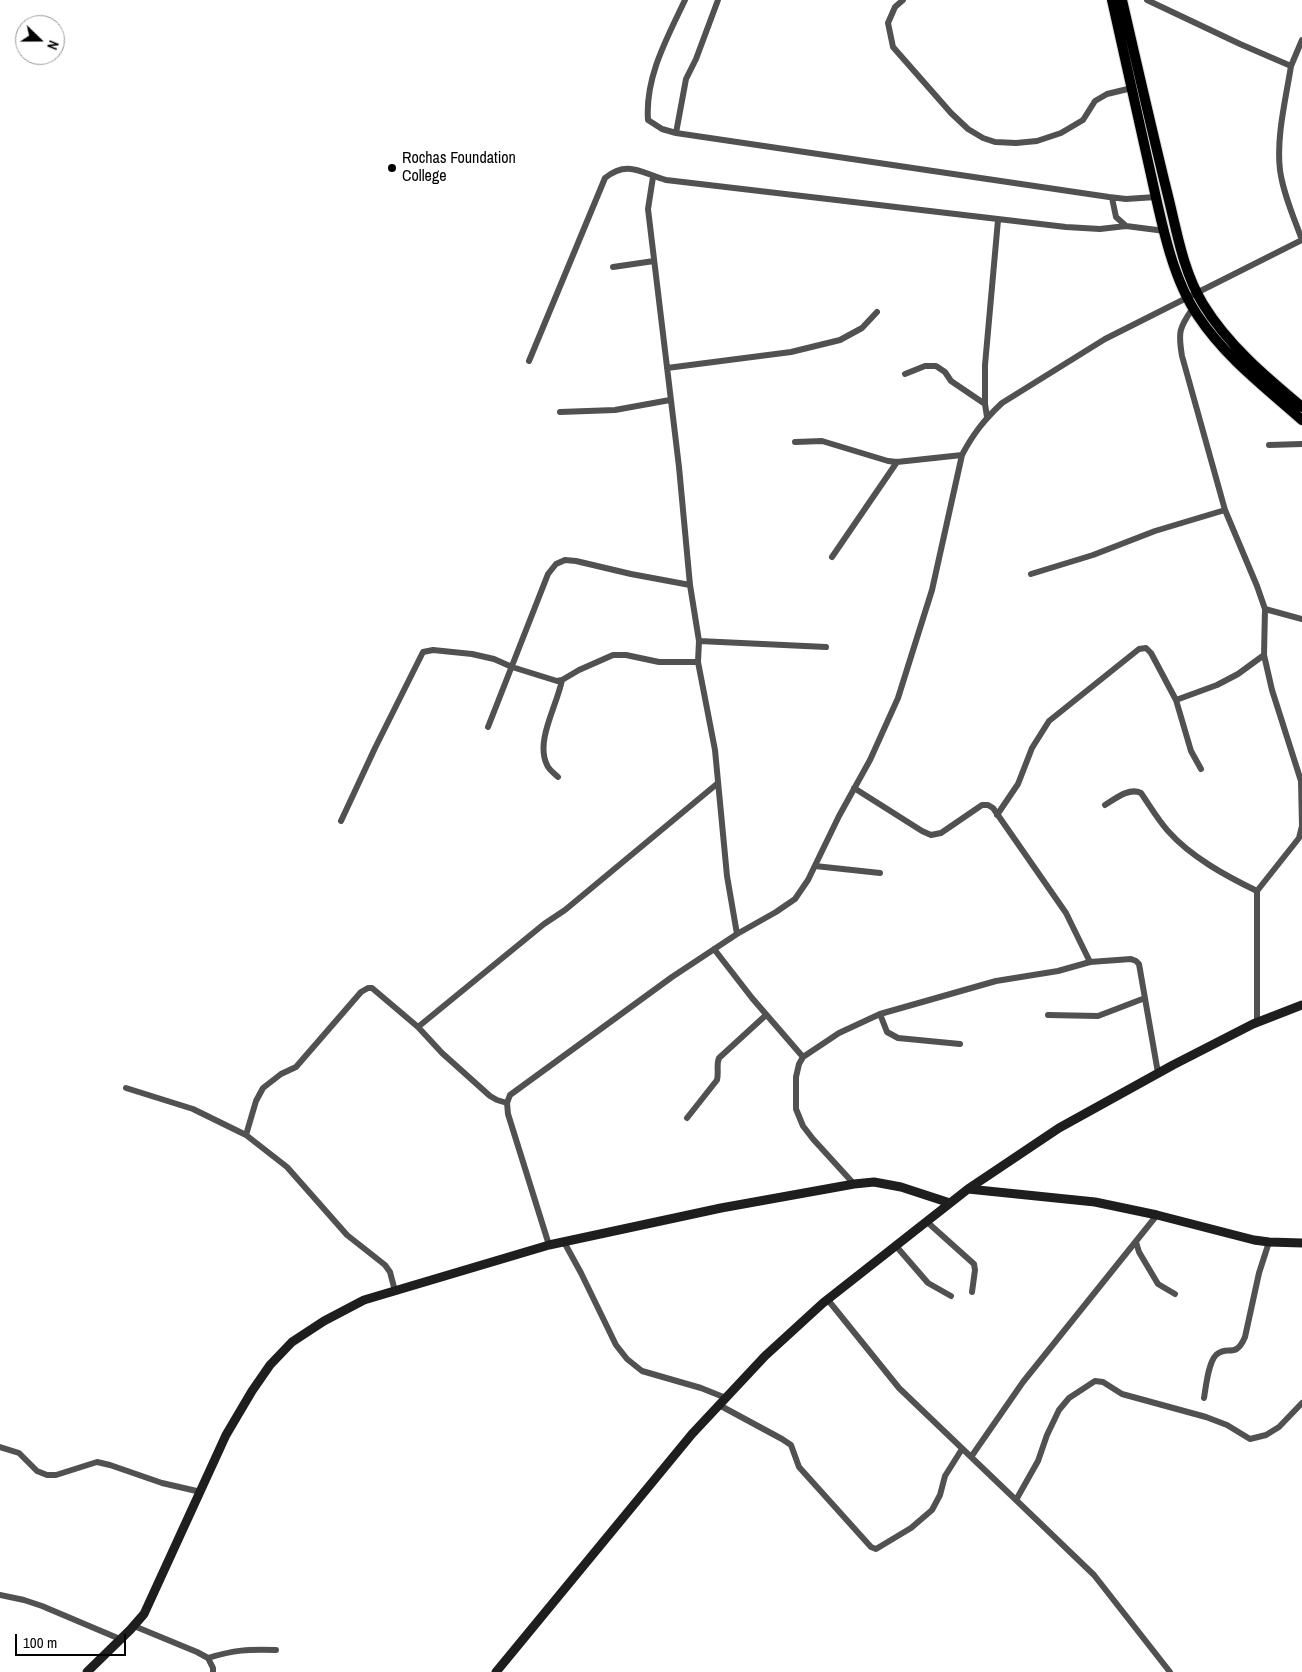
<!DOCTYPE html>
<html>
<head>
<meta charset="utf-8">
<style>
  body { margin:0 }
  #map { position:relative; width:1302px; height:1672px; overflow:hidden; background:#fff; font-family:"Archivo Narrow",sans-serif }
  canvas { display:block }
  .north { position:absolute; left:15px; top:15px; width:50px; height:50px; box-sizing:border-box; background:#fff; border:1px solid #999; border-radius:50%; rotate:112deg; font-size:14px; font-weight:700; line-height:20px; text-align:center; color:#000 }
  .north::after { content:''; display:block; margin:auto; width:18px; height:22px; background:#000; clip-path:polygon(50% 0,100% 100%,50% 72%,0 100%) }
  .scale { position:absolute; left:15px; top:1634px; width:111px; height:22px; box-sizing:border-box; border:2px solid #000; border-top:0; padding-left:6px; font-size:15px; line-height:18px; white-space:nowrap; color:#000; -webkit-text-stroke:4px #fff; paint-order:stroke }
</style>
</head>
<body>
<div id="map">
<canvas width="1302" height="1672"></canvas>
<div class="north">N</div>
<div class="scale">100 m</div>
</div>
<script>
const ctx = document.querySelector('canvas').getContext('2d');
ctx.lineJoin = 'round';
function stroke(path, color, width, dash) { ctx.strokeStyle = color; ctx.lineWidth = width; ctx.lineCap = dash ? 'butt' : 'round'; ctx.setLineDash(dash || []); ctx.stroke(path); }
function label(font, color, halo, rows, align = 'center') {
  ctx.font = font + ' "Archivo Narrow",sans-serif'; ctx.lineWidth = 4.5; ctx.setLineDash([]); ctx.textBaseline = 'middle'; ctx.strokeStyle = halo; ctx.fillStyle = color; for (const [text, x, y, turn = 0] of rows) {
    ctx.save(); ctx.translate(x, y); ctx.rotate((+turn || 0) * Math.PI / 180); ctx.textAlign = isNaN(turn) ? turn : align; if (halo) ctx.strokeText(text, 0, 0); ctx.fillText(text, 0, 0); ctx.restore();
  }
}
const primary = new Path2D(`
  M 1112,0 C 1124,55 1137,111 1149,166 C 1160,214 1170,275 1198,316 C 1225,357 1266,388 1302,420
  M 1122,0 C 1137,65 1152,131 1168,196 C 1177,232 1183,271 1203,304 C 1228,345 1265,376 1302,407`);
stroke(primary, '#dbdbdb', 12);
stroke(new Path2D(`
  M 685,0 C 667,38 645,77 648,120 L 662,129 L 676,133 L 1109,197 L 1126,199 L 1156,197
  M 903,0 L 895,7 L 888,23 L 893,47 L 951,113 L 968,129 L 983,138 L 995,142 L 1016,143 L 1037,141 L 1061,133 L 1083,120 L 1095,101 L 1107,94 L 1132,88
  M 1147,0 L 1240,44 L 1291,66 L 1302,40
  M 1291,66 C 1286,98 1276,137 1280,170 C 1283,193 1294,218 1302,240
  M 676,133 L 686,79 L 696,59 L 718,0
  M 653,177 L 648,209 L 679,467 L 690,585 L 699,641 L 698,662 L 715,750 L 727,876 L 737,934
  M 1112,198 L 1116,217 L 1126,226
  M 613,267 L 654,261
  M 1193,308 C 1179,328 1178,332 1182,356 L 1225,510 L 1257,586 L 1265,609 L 1264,655 L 1272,690 L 1301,781 L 1302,826 L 1299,838 L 1257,891 L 1257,1023
  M 529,361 L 605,178 C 628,159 643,174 666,180 L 1066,227 L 1100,229 L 1126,226 L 1165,231
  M 667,368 L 791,352 L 840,340 L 862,328 L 877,312
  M 905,374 L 925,366 L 936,366 L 945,372 L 951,381 L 985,404
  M 560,412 L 615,410 L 670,400
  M 987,417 L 985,404 L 985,365 L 998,220
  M 795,442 L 822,441 L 888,461 L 897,462 L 962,455
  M 1269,445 L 1302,444
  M 832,557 L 897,462
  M 1031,574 L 1093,555 L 1155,531 L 1225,510
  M 1265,609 L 1302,619
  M 699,641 L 826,647
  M 1176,700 L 1217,685 L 1238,674 L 1264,655
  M 488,727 L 548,574 L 556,564 L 565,560 L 576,561 L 631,574 L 690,585
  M 558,777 C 554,773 549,770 547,765 C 535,741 557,706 562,680
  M 854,788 L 922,831 L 931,835 L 941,833 L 982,805 L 988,805 L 993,808 L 1066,913 L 1090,962
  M 1105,805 C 1115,799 1129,787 1141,793 C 1150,806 1158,820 1168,831 C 1191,857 1226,876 1257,891
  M 997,815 L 1018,784 L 1032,748 L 1049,721 L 1139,649 L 1146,648 L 1151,653 L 1176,700 L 1191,751 L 1201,769
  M 341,821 L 375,748 L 423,652 L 433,650 L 472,654 L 494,659 L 512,667 L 557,681 L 562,680 L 579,670 L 613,655 L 626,655 L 659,662 L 698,662
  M 815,866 L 880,873
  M 714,949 L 752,998 L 803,1057
  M 880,1014 L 887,1032 L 898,1038 L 960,1044
  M 1048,1015 L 1098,1016 L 1145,998
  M 418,1027 L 544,924 L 565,910 L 718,783
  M 126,1088 L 193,1109 L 246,1135 L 287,1167 L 347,1235 L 385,1265 L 390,1272 L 395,1291
  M 687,1118 L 717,1080 C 719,1072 716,1065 719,1058 L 766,1015
  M 246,1135 L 256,1101 L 263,1088 L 281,1074 L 296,1067 L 361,992 L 368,988 L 372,988 L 418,1027 L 442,1053 L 490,1096 L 497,1100 L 507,1103
  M 854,1184 L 813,1139 L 803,1126 L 796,1109 L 796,1077 L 799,1064 L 803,1057 L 839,1033 L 880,1014 L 996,981 L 1058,971 L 1090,962 L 1131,959 L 1136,961 L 1139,964 L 1158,1073
  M 926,1221 L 974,1264 L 975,1270 L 972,1292
  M 564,1242 L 581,1273 L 616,1345 L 627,1359 L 642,1371 L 701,1388 L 726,1398
  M 1136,1242 L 1139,1252 L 1158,1284 L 1175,1294
  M 549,1245 L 508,1114 L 507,1103 L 510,1095 L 672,977 L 737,934 L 776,912 L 795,899 L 808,880 L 839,816 L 870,760 L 898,698 L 932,590 L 962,455 C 973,434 984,420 1002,403 L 1105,339 L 1302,240
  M 896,1246 L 928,1283 L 951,1296
  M 828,1300 L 899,1388 L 1016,1500 L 1038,1461 L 1047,1435 L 1059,1410 L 1069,1398 L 1095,1381 L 1103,1382 L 1122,1394 L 1206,1417 L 1227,1425 L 1250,1439 L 1266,1435 L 1279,1427 L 1302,1403
  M 1204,1398 C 1206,1387 1208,1363 1216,1355 C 1228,1344 1235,1360 1245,1337 L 1259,1273 L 1269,1242
  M 719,1405 L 782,1439 L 791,1445 L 799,1467 L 871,1547 L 876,1549 L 911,1528 L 932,1510 L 940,1495 L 945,1476 L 962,1449
  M 0,1447 L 19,1453 L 37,1471 L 47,1475 L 56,1475 L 97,1462 L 110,1465 L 162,1483 L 201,1492
  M 971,1457 L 1023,1382 L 1157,1215
  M 1016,1500 L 1094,1575 L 1170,1672
  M 0,1595 L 24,1600 L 42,1606 L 120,1639
  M 134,1626 L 197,1652 L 208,1658 L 213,1668 L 213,1672
  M 208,1658 C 234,1650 248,1649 276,1650`), '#515151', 6);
stroke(new Path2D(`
  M 968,1189 L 1095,1202 L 1157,1215 L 1254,1240 L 1269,1242 L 1302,1243
  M 87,1672 L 130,1630 L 144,1614 L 226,1435 L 252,1391 L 270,1365 L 292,1342 L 324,1321 L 364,1300 L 549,1245 L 721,1208 L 854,1184 L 874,1182 L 901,1187 L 950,1203
  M 496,1672 L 692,1434 L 765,1356 L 823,1303 L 968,1189 L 1059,1128 L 1173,1065 L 1253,1024 L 1302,1005`), '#1e1e1e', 9);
stroke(primary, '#000', 10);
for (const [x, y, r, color] of [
  [392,168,5,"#000"]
]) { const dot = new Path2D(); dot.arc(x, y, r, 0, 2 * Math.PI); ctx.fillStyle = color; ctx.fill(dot); stroke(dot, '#fff', 2); }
label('16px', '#000', '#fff', [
  ["Rochas Foundation",402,159],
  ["College",402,177]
], 'left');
</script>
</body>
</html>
